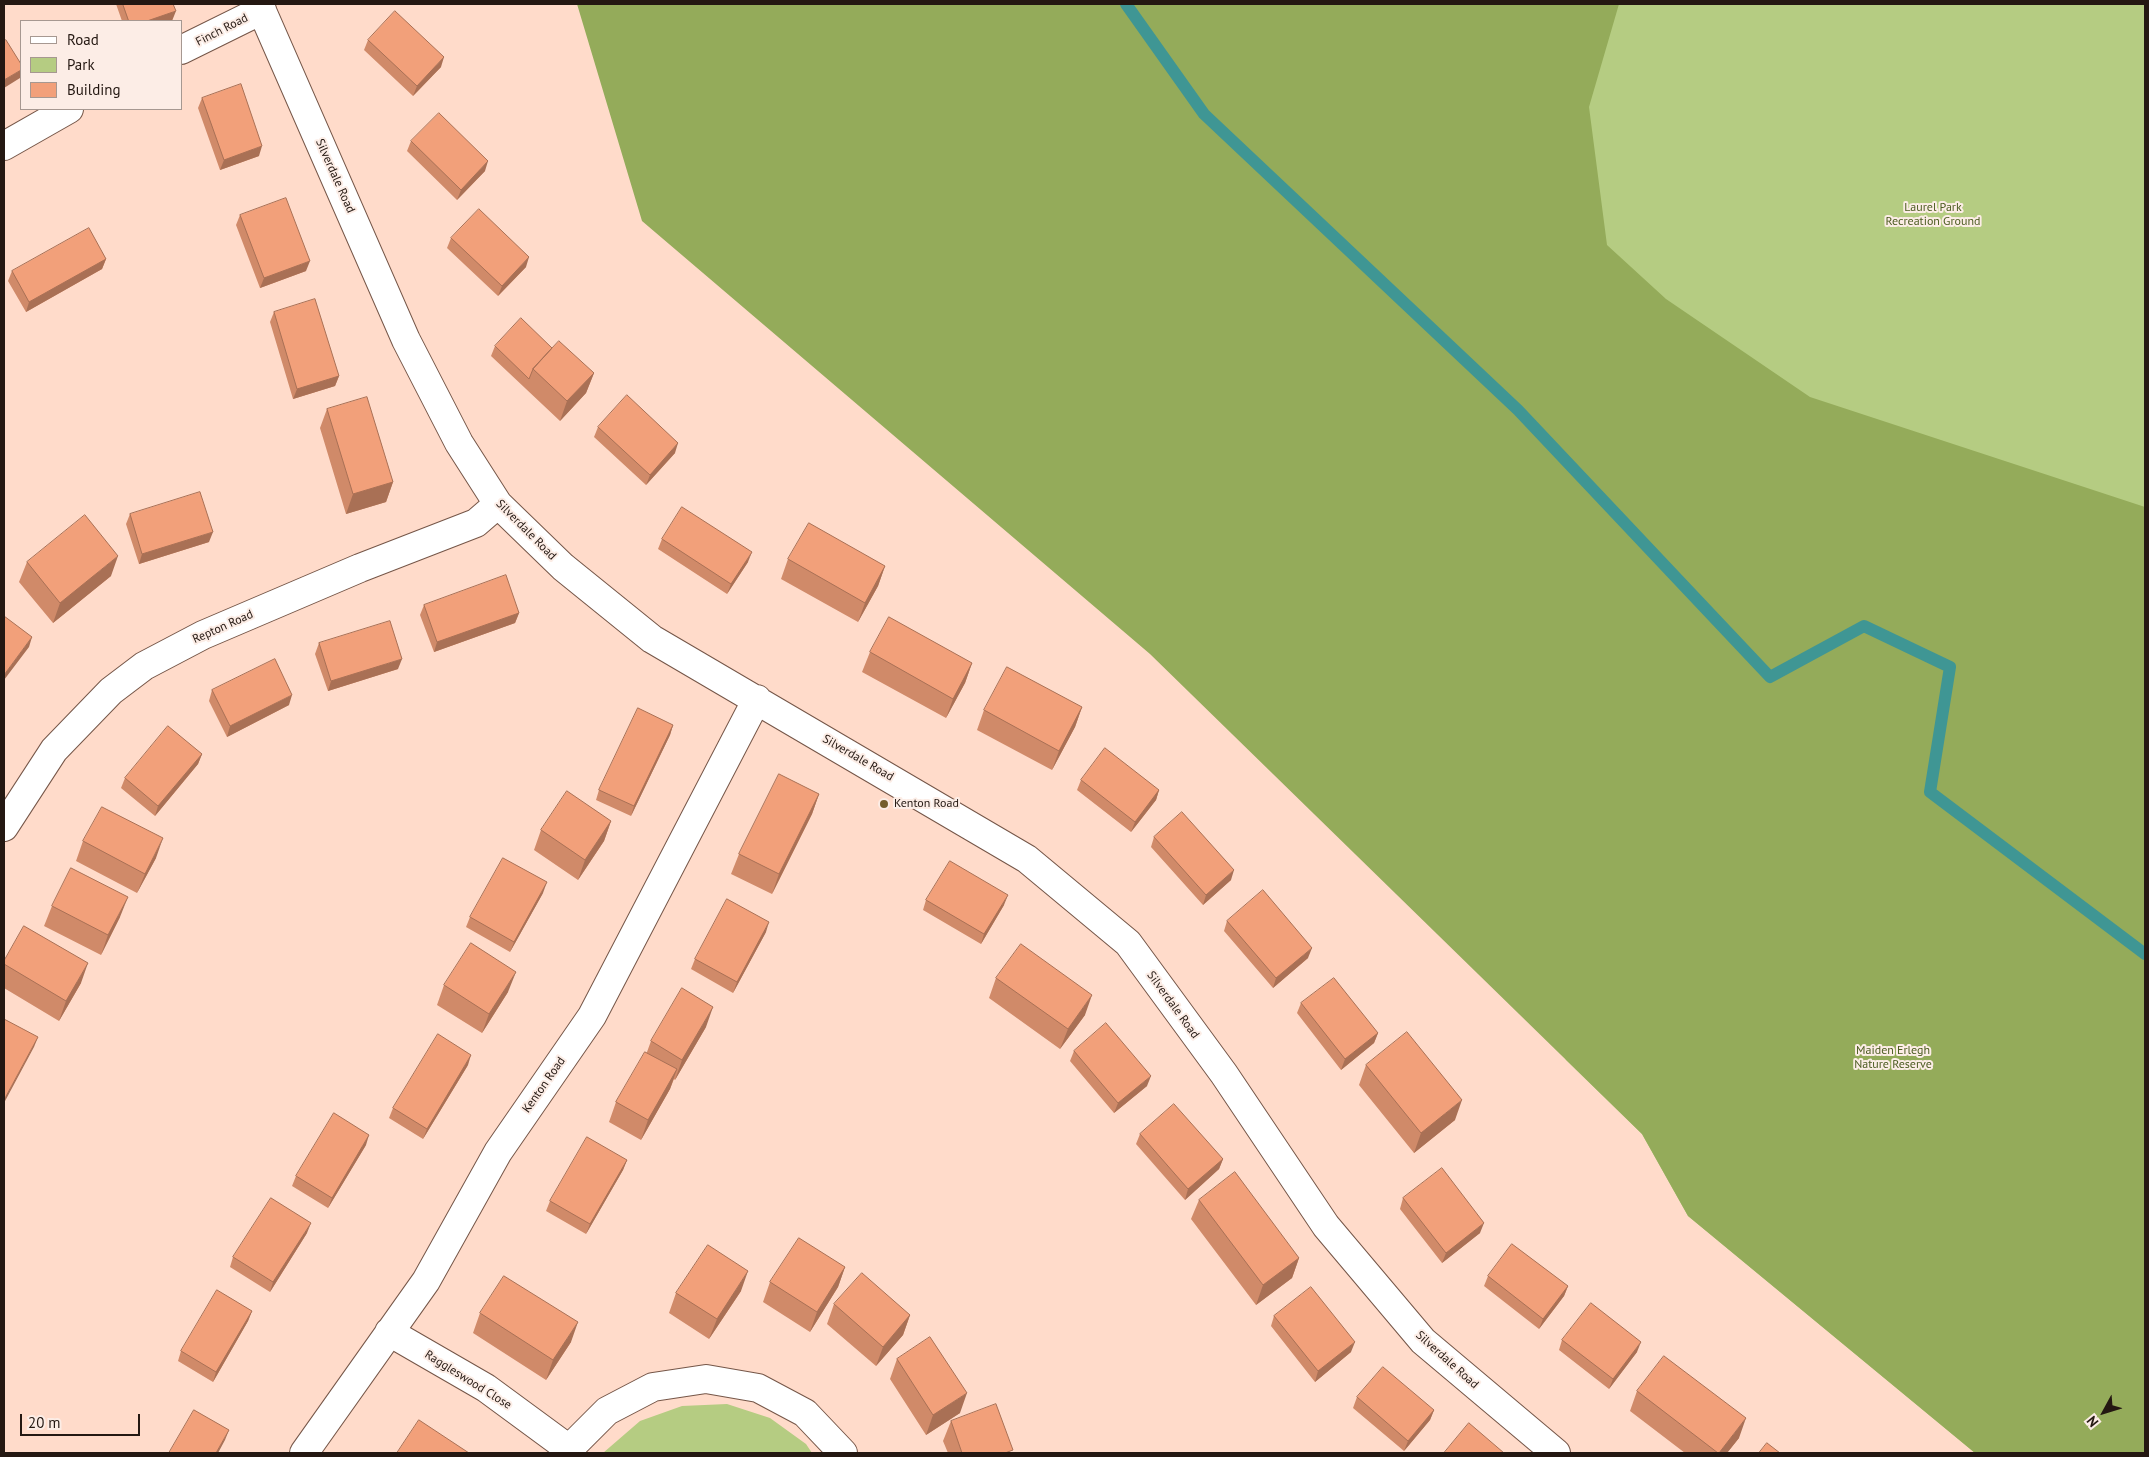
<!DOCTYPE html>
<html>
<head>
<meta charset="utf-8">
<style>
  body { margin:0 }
  #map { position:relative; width:2149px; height:1457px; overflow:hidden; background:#ffdbca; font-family:"PT Sans",sans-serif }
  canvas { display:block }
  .frame { position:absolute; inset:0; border:5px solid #241812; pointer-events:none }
  .legend { position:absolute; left:20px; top:20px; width:162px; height:90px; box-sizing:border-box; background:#fcede6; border:1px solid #a69891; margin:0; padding:6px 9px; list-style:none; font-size:15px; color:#241812 }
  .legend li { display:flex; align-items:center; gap:10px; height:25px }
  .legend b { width:25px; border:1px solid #a69891 }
  .north { position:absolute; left:2079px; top:1387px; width:50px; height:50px; -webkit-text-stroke:4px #fcede6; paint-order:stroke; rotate:231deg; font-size:14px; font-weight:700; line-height:20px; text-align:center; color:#241812 }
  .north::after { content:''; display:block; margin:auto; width:18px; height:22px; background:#241812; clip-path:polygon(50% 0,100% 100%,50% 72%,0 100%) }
  .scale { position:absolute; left:20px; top:1414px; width:120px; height:22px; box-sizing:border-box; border:2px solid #241812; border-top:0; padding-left:6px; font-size:15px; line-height:18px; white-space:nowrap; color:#241812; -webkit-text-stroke:4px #fcede6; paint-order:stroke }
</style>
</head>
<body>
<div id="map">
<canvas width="2149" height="1457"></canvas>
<div class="frame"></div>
<ul class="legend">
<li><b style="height:6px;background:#fff"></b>Road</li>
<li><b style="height:14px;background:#b5cc82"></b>Park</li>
<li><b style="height:14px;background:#f2a07a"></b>Building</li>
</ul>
<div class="north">N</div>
<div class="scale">20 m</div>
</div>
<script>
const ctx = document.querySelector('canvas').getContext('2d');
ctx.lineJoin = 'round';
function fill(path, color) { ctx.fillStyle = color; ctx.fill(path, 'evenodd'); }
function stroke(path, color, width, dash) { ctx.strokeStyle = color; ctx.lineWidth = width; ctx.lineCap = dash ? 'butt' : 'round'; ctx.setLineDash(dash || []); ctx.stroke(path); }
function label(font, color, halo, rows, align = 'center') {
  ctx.font = font + ' "PT Sans",sans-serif'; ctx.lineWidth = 4; ctx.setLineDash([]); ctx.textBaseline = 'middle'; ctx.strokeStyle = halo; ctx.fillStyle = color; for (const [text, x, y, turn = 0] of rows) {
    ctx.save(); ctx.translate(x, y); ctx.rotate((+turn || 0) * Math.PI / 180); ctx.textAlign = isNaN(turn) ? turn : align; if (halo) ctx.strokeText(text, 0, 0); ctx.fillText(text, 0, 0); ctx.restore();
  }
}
fill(new Path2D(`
  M 1126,4 L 2145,4 L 2145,1453 L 1975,1453 L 1688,1216 L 1642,1134 L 1566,1060 Z
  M 727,1404 L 770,1418 L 806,1444 L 812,1453 L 603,1453 L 640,1421 L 682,1406 Z`), '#b5cc82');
fill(new Path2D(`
  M 577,4 L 1619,4 L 1589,107 L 1607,245 L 1666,299 L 1810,397 L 2145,507 L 2145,1453 L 1975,1453 L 1688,1216 L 1642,1134 L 1150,654 L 642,221 Z`), '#94ab5a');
stroke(new Path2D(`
  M 1126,4 L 1204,114 L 1518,410 L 1770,677 L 1864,626 L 1950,667 L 1930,792 L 2145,954`), '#3f9694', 12);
const street = new Path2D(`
  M 259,4 L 406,340 L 459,443 L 498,504 L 563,567 L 652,639 L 1027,859 L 1128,943 L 1224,1074 L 1326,1226 L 1423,1341 L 1556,1453
  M 181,50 L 262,10
  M 4,146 L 69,109
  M 4,827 L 54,750 L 111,691 L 144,666 L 203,635 L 360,568 L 476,523 L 498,504
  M 389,1332 L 486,1388 L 569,1449
  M 304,1453 L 426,1281 L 498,1152 L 592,1016 L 757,699
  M 567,1453 L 569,1449 L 607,1411 L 653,1387 L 706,1379 L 758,1388 L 805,1413 L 843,1453`);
stroke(street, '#755648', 30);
stroke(street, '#fff', 28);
fill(new Path2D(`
  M 116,4 L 173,4 L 172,21 L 122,21 Z
  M 368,40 L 441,67 L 413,96 L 364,50 Z
  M 202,98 L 259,156 L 220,170 L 198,108 Z
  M 411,141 L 485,171 L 457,200 L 407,151 Z
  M 240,215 L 306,271 L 260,288 L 236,225 Z
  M 451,238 L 526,267 L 498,296 L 447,248 Z
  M 106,259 L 102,269 L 26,312 L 8,281 L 12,271 Z
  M 274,312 L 339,376 L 335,386 L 293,399 L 270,322 Z
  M 495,346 L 552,348 L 594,373 L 586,393 L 560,421 L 491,356 Z
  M 327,409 L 393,482 L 386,502 L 346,514 L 320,428 Z
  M 598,427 L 675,453 L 646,485 L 594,437 Z
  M 130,514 L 209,542 L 139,564 L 126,524 Z
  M 662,539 L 748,562 L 727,594 L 658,549 Z
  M 788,559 L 885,566 L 878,586 L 858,622 L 781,579 Z
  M 27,562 L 111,576 L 53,623 L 19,582 Z
  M 424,605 L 519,613 L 515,623 L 434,652 L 420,615 Z
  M 319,643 L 398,669 L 328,691 L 315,654 Z
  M 870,652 L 972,663 L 965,683 L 946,718 L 862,672 Z
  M 212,690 L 289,705 L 227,737 L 209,701 Z
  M 1082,707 L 1075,727 L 1052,770 L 977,730 L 984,710 Z
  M 673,725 L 670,735 L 631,816 L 596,800 L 599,790 Z
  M 202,754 L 198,764 L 155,816 L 121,788 L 125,778 Z
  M 1081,780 L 1159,790 L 1156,800 L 1131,832 L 1077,790 Z
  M 819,794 L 812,814 L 772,894 L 731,874 L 739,854 Z
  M 611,821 L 604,841 L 578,880 L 534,850 L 541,830 Z
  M 1154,837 L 1231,880 L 1203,905 L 1151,847 Z
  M 83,841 L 156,858 L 137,893 L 76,861 Z
  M 543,893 L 510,952 L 466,927 L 470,917 Z
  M 926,900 L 1004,905 L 981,944 L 923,910 Z
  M 52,906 L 120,917 L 101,955 L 44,926 Z
  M 1227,921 L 1308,958 L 1273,988 L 1224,931 Z
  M 766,932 L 733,993 L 691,969 L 695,959 Z
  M 4,961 L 81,983 L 59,1021 L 4,988 Z
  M 996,978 L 1085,1015 L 1060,1049 L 989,998 Z
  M 444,985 L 508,992 L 482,1033 L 437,1005 Z
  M 1301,1003 L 1378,1033 L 1374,1043 L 1341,1070 L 1297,1013 Z
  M 706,1027 L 675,1080 L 674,1079 L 670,1089 L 641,1140 L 609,1122 L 616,1102 L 647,1052 L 651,1041 Z
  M 1074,1051 L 1147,1086 L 1114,1113 L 1070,1061 Z
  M 468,1065 L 423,1139 L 389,1118 L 393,1108 Z
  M 1366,1065 L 1455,1120 L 1414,1153 L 1359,1085 Z
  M 1140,1134 L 1223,1159 L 1219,1169 L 1185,1200 L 1136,1144 Z
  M 366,1145 L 328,1208 L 292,1186 L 296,1176 Z
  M 627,1160 L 623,1170 L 586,1234 L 546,1211 L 550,1201 Z
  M 1403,1198 L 1480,1233 L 1442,1263 L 1400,1209 Z
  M 1199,1200 L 1299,1258 L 1292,1278 L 1256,1305 L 1191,1219 Z
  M 307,1233 L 270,1292 L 230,1267 L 233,1257 Z
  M 845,1267 L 838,1287 L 810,1332 L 763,1302 L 770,1282 Z
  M 1488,1276 L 1568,1286 L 1564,1296 L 1539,1329 L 1484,1286 Z
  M 741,1291 L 709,1339 L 669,1313 L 676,1293 Z
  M 834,1304 L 910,1315 L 903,1335 L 876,1366 L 827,1324 Z
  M 252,1311 L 248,1321 L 213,1382 L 178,1361 L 181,1351 Z
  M 480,1313 L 571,1342 L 546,1380 L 473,1333 Z
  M 1274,1316 L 1351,1352 L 1315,1382 L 1271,1326 Z
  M 1562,1340 L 1637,1352 L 1609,1389 L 1559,1350 Z
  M 897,1359 L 960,1413 L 926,1435 L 890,1379 Z
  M 1637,1391 L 1739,1438 L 1727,1453 L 1685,1453 L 1630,1411 Z
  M 1357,1397 L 1434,1410 L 1430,1420 L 1404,1451 L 1353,1408 Z
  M 951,1421 L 1012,1453 L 948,1453 L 943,1441 Z`), '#d08a69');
fill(new Path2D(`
  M 176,11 L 172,21 L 147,21 Z
  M 444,57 L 441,67 L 413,96 L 417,86 Z
  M 21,70 L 21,75 L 20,78 L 4,88 L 4,80 Z
  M 262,146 L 259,156 L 220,170 L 224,160 Z
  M 488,161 L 485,171 L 457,200 L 461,190 Z
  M 529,257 L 526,267 L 498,296 L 502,286 Z
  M 106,259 L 102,269 L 26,312 L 29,302 Z
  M 310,261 L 306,271 L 260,288 L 264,278 Z
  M 594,373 L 586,393 L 560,421 L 567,401 Z
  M 339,376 L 335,386 L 293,399 L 297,389 Z
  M 678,443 L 675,453 L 646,485 L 650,475 Z
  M 393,482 L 386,502 L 346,514 L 353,494 Z
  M 213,532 L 209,542 L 139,564 L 142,554 Z
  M 752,552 L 748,562 L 727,594 L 731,584 Z
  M 118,556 L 111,576 L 53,623 L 60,603 Z
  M 885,566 L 878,586 L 858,622 L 865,603 Z
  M 519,613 L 515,623 L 434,652 L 437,642 Z
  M 32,637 L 29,647 L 4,680 L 4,675 Z
  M 402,659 L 398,669 L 328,691 L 331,681 Z
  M 972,663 L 965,683 L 946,718 L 953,699 Z
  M 292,695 L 289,705 L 227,737 L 230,726 Z
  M 1082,707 L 1075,727 L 1052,770 L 1059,751 Z
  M 673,725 L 670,735 L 631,816 L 634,806 Z
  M 202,754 L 198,764 L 155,816 L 158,806 Z
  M 1159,790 L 1156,800 L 1131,832 L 1135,822 Z
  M 819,794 L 812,814 L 772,894 L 779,874 Z
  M 611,821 L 604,841 L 578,880 L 585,860 Z
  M 163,838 L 156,858 L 137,893 L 145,874 Z
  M 1234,870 L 1231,880 L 1203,905 L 1206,895 Z
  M 547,882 L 543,893 L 510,952 L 514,942 Z
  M 1008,895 L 1004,905 L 981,944 L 984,934 Z
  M 128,897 L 120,917 L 101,955 L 108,935 Z
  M 769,922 L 766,932 L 733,993 L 737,982 Z
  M 1312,948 L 1308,958 L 1273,988 L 1276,978 Z
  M 88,963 L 81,983 L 59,1021 L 66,1001 Z
  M 516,972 L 508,992 L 482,1033 L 489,1014 Z
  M 1092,995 L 1085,1015 L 1060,1049 L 1068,1029 Z
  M 713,1007 L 706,1027 L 675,1080 L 682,1060 Z
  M 1378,1033 L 1374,1043 L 1341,1070 L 1345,1059 Z
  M 38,1037 L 34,1047 L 4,1103 L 4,1100 Z
  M 471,1055 L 468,1065 L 423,1139 L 427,1129 Z
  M 677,1069 L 670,1089 L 641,1140 L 648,1120 Z
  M 1151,1076 L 1147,1086 L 1114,1113 L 1118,1103 Z
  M 1462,1100 L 1455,1120 L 1414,1153 L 1421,1133 Z
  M 369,1135 L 366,1145 L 328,1208 L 332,1198 Z
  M 1223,1159 L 1219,1169 L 1185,1200 L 1188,1189 Z
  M 627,1160 L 623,1170 L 586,1234 L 590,1224 Z
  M 311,1223 L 307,1233 L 270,1292 L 273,1282 Z
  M 1484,1223 L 1480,1233 L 1442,1263 L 1446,1253 Z
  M 1299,1258 L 1292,1278 L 1256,1305 L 1263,1285 Z
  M 845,1267 L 838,1287 L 810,1332 L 817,1312 Z
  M 748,1271 L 741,1291 L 709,1339 L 717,1319 Z
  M 1568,1286 L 1564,1296 L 1539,1329 L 1543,1319 Z
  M 252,1311 L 248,1321 L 213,1382 L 216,1372 Z
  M 910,1315 L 903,1335 L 876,1366 L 883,1347 Z
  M 578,1322 L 571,1342 L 546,1380 L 553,1360 Z
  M 1355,1342 L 1351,1352 L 1315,1382 L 1318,1371 Z
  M 1641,1342 L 1637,1352 L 1609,1389 L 1613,1379 Z
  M 967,1393 L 960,1413 L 926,1435 L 933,1415 Z
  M 1434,1410 L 1430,1420 L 1404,1451 L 1408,1441 Z
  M 1746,1418 L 1739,1438 L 1727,1453 L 1719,1453 Z
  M 229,1430 L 225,1440 L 218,1453 L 216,1453 Z`), '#a97055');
const building = new Path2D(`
  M 123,4 L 173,4 L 176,11 L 147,21 L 129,21 Z
  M 395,11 L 444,57 L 417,86 L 368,40 Z
  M 6,40 L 21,64 L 21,70 L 4,80 L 4,41 Z
  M 241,84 L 262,146 L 224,160 L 202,98 Z
  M 439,113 L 488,161 L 461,190 L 411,141 Z
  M 286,198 L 310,261 L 264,278 L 240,215 Z
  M 479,209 L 529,257 L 502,286 L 451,238 Z
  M 89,228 L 106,259 L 29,302 L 12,271 Z
  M 315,299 L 339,376 L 297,389 L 274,312 Z
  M 521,318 L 552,348 L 533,369 L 529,379 L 495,346 Z
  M 559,341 L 594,373 L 567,401 L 533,369 Z
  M 627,395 L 678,443 L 650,475 L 598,427 Z
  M 367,397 L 393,482 L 353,494 L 327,409 Z
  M 200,492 L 213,532 L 142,554 L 130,514 Z
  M 682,507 L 752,552 L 731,584 L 662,539 Z
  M 85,515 L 118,556 L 60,603 L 27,562 Z
  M 809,523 L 885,566 L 865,603 L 788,559 Z
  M 506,575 L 519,613 L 437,642 L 424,605 Z
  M 4,616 L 32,637 L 4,675 Z
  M 889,617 L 972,663 L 953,699 L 870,652 Z
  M 390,621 L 402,659 L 331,681 L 319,643 Z
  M 275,659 L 292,695 L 230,726 L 212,690 Z
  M 1007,667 L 1082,707 L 1059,751 L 984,710 Z
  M 638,708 L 673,725 L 634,806 L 599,790 Z
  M 168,726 L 202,754 L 158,806 L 125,778 Z
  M 1105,748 L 1159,790 L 1135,822 L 1081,780 Z
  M 779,774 L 819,794 L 779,874 L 739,854 Z
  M 567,791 L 611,821 L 585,860 L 541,830 Z
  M 102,807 L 163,838 L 145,874 L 83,841 Z
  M 1182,812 L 1234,870 L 1206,895 L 1154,837 Z
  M 503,858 L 547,882 L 514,942 L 470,917 Z
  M 950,861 L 1008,895 L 984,934 L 926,900 Z
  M 71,868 L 128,897 L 108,935 L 52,906 Z
  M 1263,890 L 1312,948 L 1276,978 L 1227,921 Z
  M 727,899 L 769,922 L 737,982 L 695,959 Z
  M 24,926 L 88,963 L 66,1001 L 4,964 L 4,961 Z
  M 471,943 L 516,972 L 489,1014 L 444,985 Z
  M 1021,944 L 1092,995 L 1068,1029 L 996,978 Z
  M 1334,978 L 1378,1033 L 1345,1059 L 1301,1003 Z
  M 682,988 L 713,1007 L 682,1060 L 651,1041 Z
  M 4,1019 L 38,1037 L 4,1100 Z
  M 1106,1023 L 1151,1076 L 1118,1103 L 1074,1051 Z
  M 1407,1032 L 1462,1100 L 1421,1133 L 1366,1065 Z
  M 438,1034 L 471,1055 L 427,1129 L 393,1108 Z
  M 645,1052 L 677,1069 L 648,1120 L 616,1102 Z
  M 1174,1104 L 1223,1159 L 1188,1189 L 1140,1134 Z
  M 334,1113 L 369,1135 L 332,1198 L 296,1176 Z
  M 587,1137 L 627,1160 L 590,1224 L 550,1201 Z
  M 1442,1168 L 1484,1223 L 1446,1253 L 1403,1198 Z
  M 1235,1172 L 1299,1258 L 1263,1285 L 1199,1200 Z
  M 271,1198 L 311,1223 L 273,1282 L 233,1257 Z
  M 799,1238 L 845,1267 L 817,1312 L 770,1282 Z
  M 1512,1244 L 1568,1286 L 1543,1319 L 1488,1276 Z
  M 708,1245 L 748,1271 L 717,1319 L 676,1293 Z
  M 862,1273 L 910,1315 L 883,1347 L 834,1304 Z
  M 504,1276 L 578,1322 L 553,1360 L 480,1313 Z
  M 1311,1287 L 1355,1342 L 1318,1371 L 1274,1316 Z
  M 217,1290 L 252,1311 L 216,1372 L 181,1351 Z
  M 1591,1303 L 1641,1342 L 1613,1379 L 1562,1340 Z
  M 930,1337 L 967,1393 L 933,1415 L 897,1359 Z
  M 1664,1356 L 1746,1418 L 1719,1453 L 1718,1453 L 1637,1391 Z
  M 1383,1367 L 1434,1410 L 1408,1441 L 1357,1397 Z
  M 996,1404 L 1013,1450 L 1005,1453 L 962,1453 L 951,1421 Z
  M 194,1410 L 229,1430 L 216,1453 L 169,1453 Z
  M 419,1420 L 469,1453 L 397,1453 Z
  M 1469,1423 L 1504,1453 L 1444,1453 Z
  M 1767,1443 L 1780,1453 L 1759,1453 Z`);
fill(building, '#f2a07a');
stroke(building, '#a97055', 1);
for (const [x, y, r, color] of [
  [884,804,5,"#745e2d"]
]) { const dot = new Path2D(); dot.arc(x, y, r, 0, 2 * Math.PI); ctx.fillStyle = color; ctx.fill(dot); stroke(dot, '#fcede6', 2); }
label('12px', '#241812', '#fcede6', [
  ["Finch Road",222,30,-27],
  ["Silverdale Road",335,176,66],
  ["Silverdale Road",526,530,45],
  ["Repton Road",223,627,-24],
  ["Silverdale Road",858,758,30],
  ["Silverdale Road",1173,1005,54],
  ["Kenton Road",544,1085,-55],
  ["Silverdale Road",1447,1360,42],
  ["Raggleswood Close",468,1380,32]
]);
label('12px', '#4c5c21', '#fcede6', [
  ["Laurel Park",1933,208],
  ["Recreation Ground",1933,222],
  ["Maiden Erlegh",1893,1051],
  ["Nature Reserve",1893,1065]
]);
label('12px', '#241812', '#fcede6', [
  ["Kenton Road",894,804]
], 'left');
</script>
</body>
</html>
